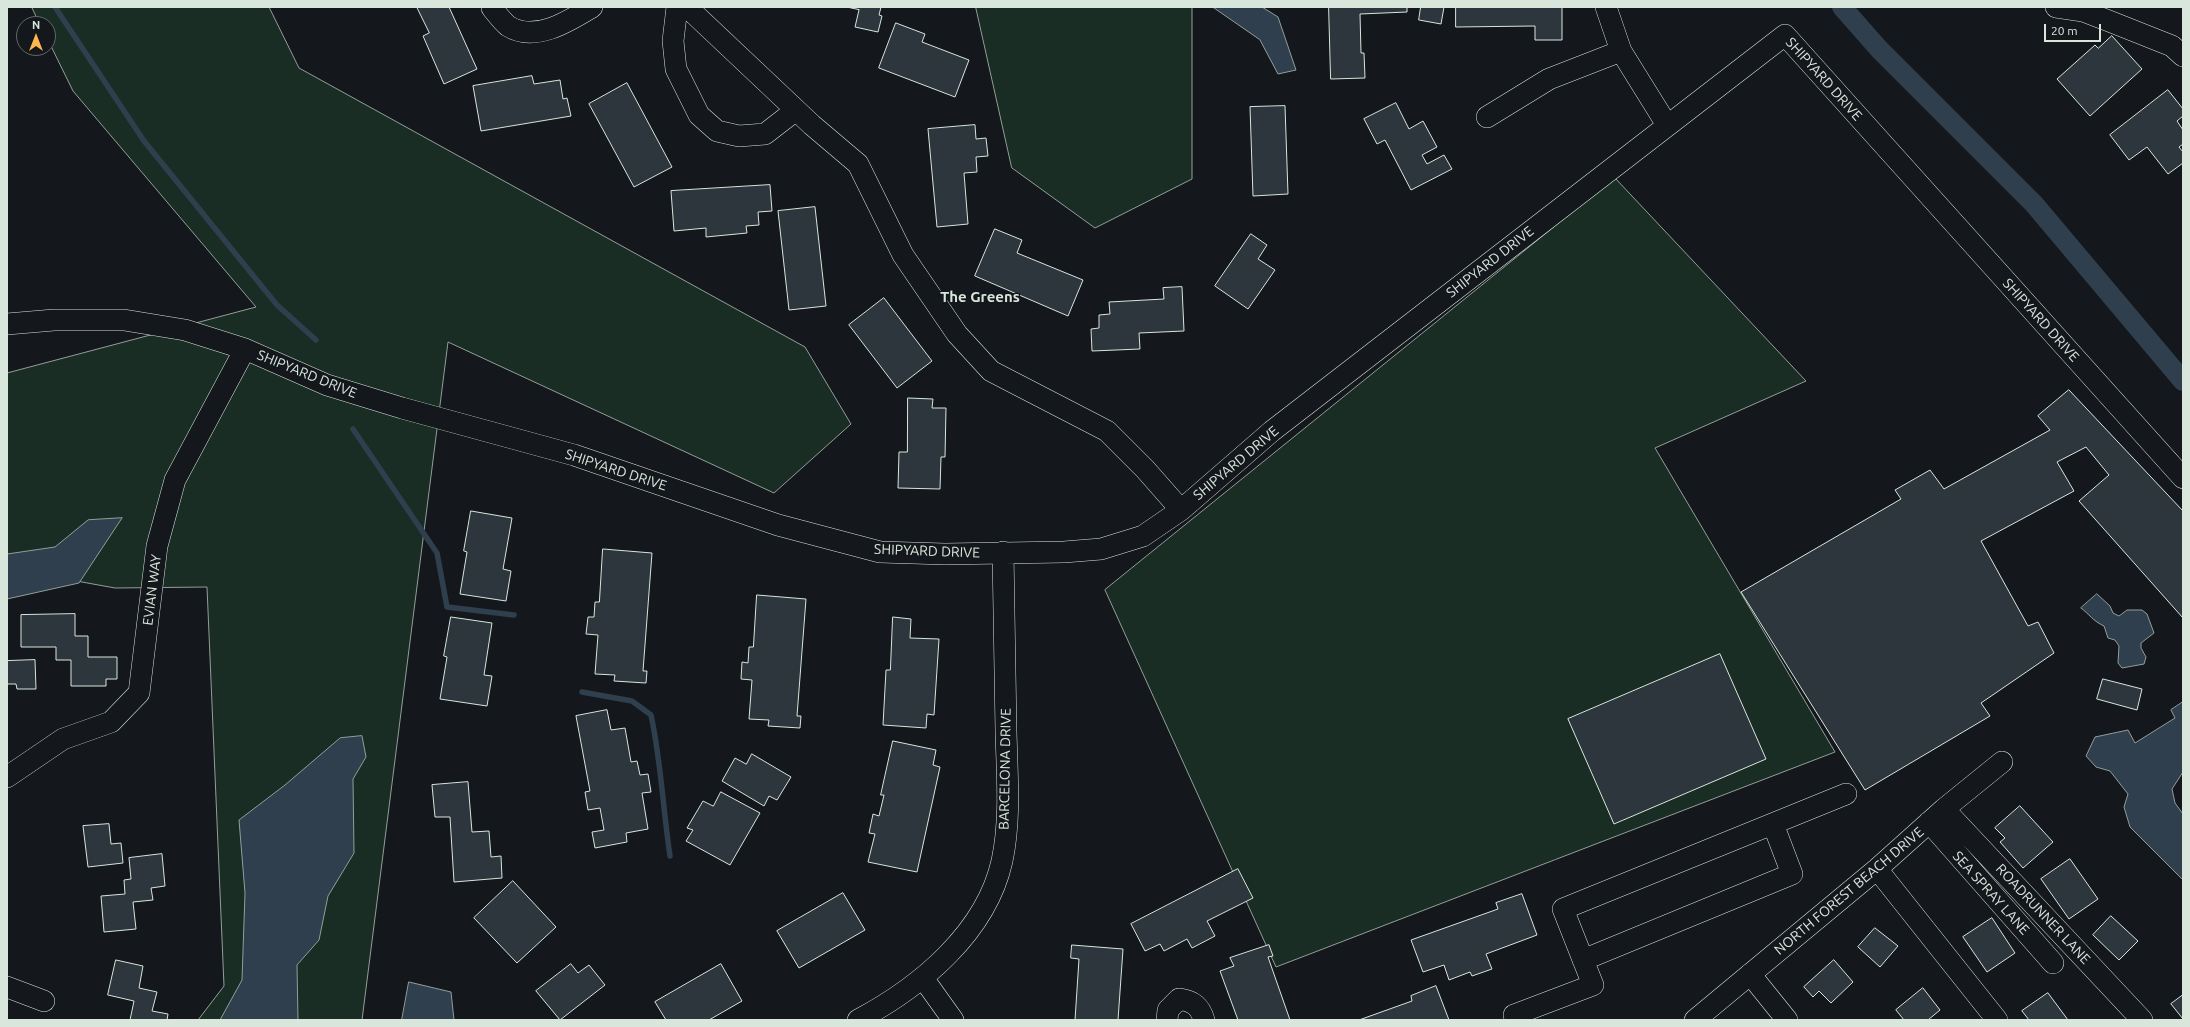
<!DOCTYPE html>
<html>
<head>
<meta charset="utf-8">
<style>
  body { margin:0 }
  #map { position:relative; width:2190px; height:1027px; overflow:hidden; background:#14181c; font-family:Ubuntu,sans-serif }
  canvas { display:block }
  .frame { position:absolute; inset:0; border:8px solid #d8e6dc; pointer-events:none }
  .north { position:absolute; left:16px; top:16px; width:40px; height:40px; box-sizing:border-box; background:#14181c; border:1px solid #626a69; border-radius:50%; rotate:0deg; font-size:11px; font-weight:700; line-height:16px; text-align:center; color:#d8e6dc }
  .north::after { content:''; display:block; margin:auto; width:14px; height:18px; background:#ffb74d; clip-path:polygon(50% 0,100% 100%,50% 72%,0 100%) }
  .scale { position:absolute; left:2044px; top:24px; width:57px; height:18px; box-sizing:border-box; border:2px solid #d8e6dc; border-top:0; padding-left:5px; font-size:12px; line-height:14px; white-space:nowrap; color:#d8e6dc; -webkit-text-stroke:3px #14181c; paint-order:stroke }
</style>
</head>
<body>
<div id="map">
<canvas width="2190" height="1027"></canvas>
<div class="frame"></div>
<div class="north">N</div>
<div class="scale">20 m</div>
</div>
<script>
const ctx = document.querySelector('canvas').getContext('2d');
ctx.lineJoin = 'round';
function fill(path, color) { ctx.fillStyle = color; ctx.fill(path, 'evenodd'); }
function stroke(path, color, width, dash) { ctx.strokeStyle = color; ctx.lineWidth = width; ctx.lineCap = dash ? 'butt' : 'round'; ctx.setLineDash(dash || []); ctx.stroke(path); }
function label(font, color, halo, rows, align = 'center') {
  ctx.font = font + ' Ubuntu,sans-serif'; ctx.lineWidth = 3; ctx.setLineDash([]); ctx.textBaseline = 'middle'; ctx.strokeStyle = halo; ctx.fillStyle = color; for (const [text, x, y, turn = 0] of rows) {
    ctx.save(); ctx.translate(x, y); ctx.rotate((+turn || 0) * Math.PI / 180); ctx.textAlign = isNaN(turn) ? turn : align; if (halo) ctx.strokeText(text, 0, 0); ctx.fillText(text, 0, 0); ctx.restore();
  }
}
const green = new Path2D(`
  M 32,7 L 269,7 L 299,68 L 805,347 L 851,424 L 774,493 L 448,342 L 362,1020 L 198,1020 L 224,986 L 207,587 L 115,588 L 27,572 L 7,579 L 7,373 L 256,307 L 73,91 L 48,40 L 48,24 L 40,24 Z
  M 976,7 L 1192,7 L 1192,179 L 1095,228 L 1012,168 Z
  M 1615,178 L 1806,381 L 1655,448 L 1835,752 L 1276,967 L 1105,590 Z`);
fill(green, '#1a2d24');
stroke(green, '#939e99', 1);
const water = new Path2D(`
  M 1213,7 L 1262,7 L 1278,17 L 1296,70 L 1278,74 L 1260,40 Z
  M 122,518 L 79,583 L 7,599 L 7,554 L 55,547 L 88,520 Z
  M 2097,594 L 2110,606 L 2113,613 L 2119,616 L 2127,610 L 2142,610 L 2147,614 L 2154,633 L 2141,643 L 2141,648 L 2146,657 L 2144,664 L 2122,668 L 2118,663 L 2119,646 L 2115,640 L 2108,638 L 2104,626 C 2093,621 2089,614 2081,608 Z
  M 2183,702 L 2183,772 L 2172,789 L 2175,803 L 2183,814 L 2183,880 L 2130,827 L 2124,807 L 2128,794 L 2110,771 L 2096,767 L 2086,756 L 2095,737 L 2128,730 L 2135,743 L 2175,718 L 2171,710 Z
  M 362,736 L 366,757 L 353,779 L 354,853 L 328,896 L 319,940 L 297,965 L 298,1020 L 220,1020 L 242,980 L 245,893 L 239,820 L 285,785 L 340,738 Z
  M 409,982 L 451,992 L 454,1020 L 402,1020 Z`);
fill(water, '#2f3f4d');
stroke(water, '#939e99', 1);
stroke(new Path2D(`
  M 55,7 L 144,141 L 277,305 L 316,340
  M 353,429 L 437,553 L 447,607 L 514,615
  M 582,692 L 632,701 L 651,715 C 661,761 663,809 670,856`), '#2f3f4d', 5.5);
stroke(new Path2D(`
  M 1842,7 L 1879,49 L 2034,204 L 2183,381`), '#2f3f4d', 20);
const building = new Path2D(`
  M 417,7 L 449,7 L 477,69 L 444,84 L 423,36 L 429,33 Z
  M 847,7 L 881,7 L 879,15 L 882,16 L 878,32 L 855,27 L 859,10 Z
  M 1329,7 L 1407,7 L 1407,12 L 1360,14 L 1361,53 L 1364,53 L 1365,78 L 1331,79 Z
  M 1421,7 L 1444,7 L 1441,24 L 1419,20 Z
  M 1456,7 L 1562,7 L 1562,40 L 1535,40 L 1535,26 L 1456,27 Z
  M 896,23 L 925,34 L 922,42 L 969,60 L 955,97 L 879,68 Z
  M 2112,36 L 2142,69 L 2090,116 L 2057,79 L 2095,45 L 2098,48 Z
  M 532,76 L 534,84 L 560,80 L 563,99 L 567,98 L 571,116 L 481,131 L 473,86 Z
  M 627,83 L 672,167 L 634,187 L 589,104 Z
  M 2168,90 L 2183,109 L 2183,116 L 2177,121 L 2183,130 L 2183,144 L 2179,147 L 2183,152 L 2183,163 L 2168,174 L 2147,147 L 2129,160 L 2110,135 Z
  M 1396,103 L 1409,129 L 1423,121 L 1437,147 L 1422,155 L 1427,164 L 1444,155 L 1452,169 L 1411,190 L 1385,140 L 1377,144 L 1364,119 Z
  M 1285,106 L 1288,194 L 1253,196 L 1250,107 Z
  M 975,125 L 976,139 L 986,138 L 988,156 L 976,157 L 977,172 L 964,173 L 968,224 L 937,227 L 928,129 Z
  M 770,185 L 772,211 L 758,212 L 759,225 L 746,226 L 747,233 L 706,237 L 706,228 L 674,231 L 671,191 Z
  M 815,207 L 826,306 L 789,310 L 778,211 Z
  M 995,229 L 1022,240 L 1017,253 L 1083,280 L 1068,316 L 975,276 Z
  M 1251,234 L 1267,245 L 1258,259 L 1275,270 L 1248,309 L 1215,286 Z
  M 1182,287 L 1184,331 L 1139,333 L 1140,349 L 1092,351 L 1091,329 L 1099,328 L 1099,315 L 1110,314 L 1109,302 L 1164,299 L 1163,288 Z
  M 884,298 L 932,361 L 897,388 L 849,325 Z
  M 2069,390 L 2183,511 L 2183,618 L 2079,501 L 2109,475 L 2086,447 L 2057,462 L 2074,491 L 1981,541 L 2028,626 L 2038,622 L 2054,653 L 1981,703 L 1990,716 L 1865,790 L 1741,592 L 1901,499 L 1895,490 L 1930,470 L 1944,489 L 2050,430 L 2038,416 Z
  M 908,398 L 933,399 L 932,408 L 946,408 L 945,457 L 941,457 L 940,489 L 898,488 L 899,452 L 907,452 Z
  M 471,511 L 512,518 L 503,569 L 511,571 L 506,601 L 460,594 L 467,552 L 464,551 Z
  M 603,549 L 652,553 L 643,671 L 647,671 L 646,683 L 614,681 L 615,675 L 595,674 L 598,635 L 586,634 L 588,617 L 594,617 L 595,602 L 599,602 Z
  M 757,595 L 806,599 L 797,716 L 801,716 L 800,728 L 768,726 L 769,720 L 749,719 L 752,680 L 741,679 L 742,662 L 748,663 L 749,647 L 753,647 Z
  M 75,614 L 75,636 L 88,636 L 88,657 L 117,657 L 117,679 L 106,679 L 106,686 L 71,686 L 71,660 L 56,660 L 56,647 L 21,647 L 21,615 Z
  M 451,617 L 492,623 L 484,675 L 492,676 L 487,706 L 440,699 L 447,657 L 444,656 Z
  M 893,617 L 911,619 L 910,638 L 939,639 L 934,715 L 927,714 L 926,728 L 883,725 L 886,670 L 890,670 Z
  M 1720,654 L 1766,759 L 1614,824 L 1568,719 Z
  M 35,660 L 36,689 L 17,689 L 16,684 L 7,684 L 7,661 Z
  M 2103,679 L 2142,689 L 2137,710 L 2097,699 Z
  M 607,710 L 611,730 L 625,728 L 631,762 L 637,761 L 640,775 L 648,774 L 651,792 L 642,793 L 648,829 L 626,833 L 627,842 L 595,848 L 592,832 L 604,830 L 600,808 L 588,810 L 585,792 L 590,791 L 576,716 Z
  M 893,741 L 936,750 L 933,765 L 940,767 L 917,872 L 868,862 L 875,834 L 869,833 L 873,814 L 879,816 L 884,795 L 881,795 Z
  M 752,754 L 791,777 L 777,800 L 769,796 L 764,806 L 722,781 L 735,758 L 746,764 Z
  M 468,782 L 472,832 L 489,831 L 491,857 L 501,856 L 502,878 L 454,882 L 450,817 L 435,817 L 432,785 Z
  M 721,792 L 760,813 L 730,865 L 686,841 L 693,830 L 687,828 L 703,801 L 713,806 Z
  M 2020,806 L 2053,842 L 2023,868 L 2000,842 L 2005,838 L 1995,828 Z
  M 109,824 L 111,844 L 121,843 L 123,863 L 88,867 L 83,826 Z
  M 162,854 L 165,886 L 151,888 L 153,900 L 133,902 L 136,929 L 104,932 L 101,896 L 125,894 L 124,880 L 131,879 L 129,858 Z
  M 2070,859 L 2098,899 L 2069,919 L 2041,879 Z
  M 1238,869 L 1253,898 L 1207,921 L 1215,936 L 1192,948 L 1187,939 L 1164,951 L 1160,944 L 1145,951 L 1131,924 Z
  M 513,881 L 556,927 L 517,963 L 474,918 Z
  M 843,893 L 865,930 L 799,968 L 777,931 Z
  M 1522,894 L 1537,935 L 1486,954 L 1492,969 L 1472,976 L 1470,972 L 1449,980 L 1444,965 L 1423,972 L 1411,940 L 1498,909 L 1496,903 Z
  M 2111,916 L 2138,941 L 2119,960 L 2093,935 Z
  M 1992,918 L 2015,953 L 1987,972 L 1963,937 Z
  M 1875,928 L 1898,946 L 1880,967 L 1858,947 Z
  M 1072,945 L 1123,949 L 1118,1020 L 1075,1020 L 1079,959 L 1071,958 Z
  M 1269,945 L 1273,956 L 1268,957 L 1290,1020 L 1238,1020 L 1220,971 L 1234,966 L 1230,958 Z
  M 116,960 L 143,966 L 139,988 L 157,992 L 152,1011 L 168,1014 L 167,1020 L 130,1020 L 134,1001 L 108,995 Z
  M 1834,960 L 1853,982 L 1831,1003 L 1819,991 L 1813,997 L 1804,987 Z
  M 571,964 L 578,973 L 589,965 L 605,985 L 560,1020 L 536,991 Z
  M 721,964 L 742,1001 L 709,1020 L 666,1020 L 655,1002 Z
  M 1436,986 L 1449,1020 L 1359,1020 L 1412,1001 L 1411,996 Z
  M 1923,988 L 1940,1010 L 1928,1020 L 1904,1020 L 1896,1010 Z
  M 2048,993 L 2068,1020 L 2029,1020 L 2022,1011 Z
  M 2183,995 L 2183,1019 L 2171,1004 Z`);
fill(building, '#2c363c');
stroke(building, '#d8e6dc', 1);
const minor = new Path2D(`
  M 677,7 L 673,41 L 676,69 L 699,115 L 717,131 L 739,136 L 765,134 L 796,110
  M 687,7 L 812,125 L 858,164 L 903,255 L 957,334 L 991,371 L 1107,431 L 1145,469 L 1181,510
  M 1606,7 L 1621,51 L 1667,125
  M 2056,7 L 2083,11 L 2109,21 L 2172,46 L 2183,56
  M 492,8 C 497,14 502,21 508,26 C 535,43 569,21 592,7
  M 1487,117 L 1549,79 L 1621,51
  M 7,324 L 54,320 L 124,320 L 185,330 L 245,349 L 327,385 L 402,408 L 574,455 L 778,525 L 880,552 L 945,554 L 1064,552 L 1101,549 L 1143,536 L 1181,510 L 1272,431 L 1785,35 L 2183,478
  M 7,777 L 63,739 L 111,722 L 139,693 L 157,546 L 175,480 L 245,349
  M 1944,809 L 2142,1020
  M 1929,822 L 2053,963
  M 1877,869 L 1997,1020
  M 1583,960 L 1792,874 L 1773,824
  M 1750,974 L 1787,1020
  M 923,978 L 953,1020
  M 7,987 L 44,1001
  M 858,1020 C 920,987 986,933 1002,861 C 1011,819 1007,774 1006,731 C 1005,671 1004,612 1003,552
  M 1167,1020 L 1168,1010 L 1179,999 C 1193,1001 1200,1006 1204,1020
  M 1517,1020 L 1514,1015 L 1593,985 L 1563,909 L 1846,794
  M 1695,1020 L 1877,869 L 1944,809 L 2002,762`);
stroke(minor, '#d8e6dc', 22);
stroke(minor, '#14181c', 21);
label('14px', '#d8e6dc', '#14181c', [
  ["SHIPYARD DRIVE",1824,79,48],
  ["SHIPYARD DRIVE",1490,262,-38],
  ["SHIPYARD DRIVE",2041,320,48],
  ["SHIPYARD DRIVE",307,374,22],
  ["SHIPYARD DRIVE",1236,463,-40],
  ["SHIPYARD DRIVE",616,470,18],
  ["SHIPYARD DRIVE",927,551,2],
  ["EVIAN WAY",152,590,-83],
  ["BARCELONA DRIVE",1005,769,-89],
  ["NORTH FOREST BEACH DRIVE",1849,891,-40],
  ["SEA SPRAY LANE",1991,893,48],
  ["ROADRUNNER LANE",2043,914,47]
]);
label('bold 15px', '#d8e6dc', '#14181c', [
  ["The Greens",980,297]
]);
</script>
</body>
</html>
